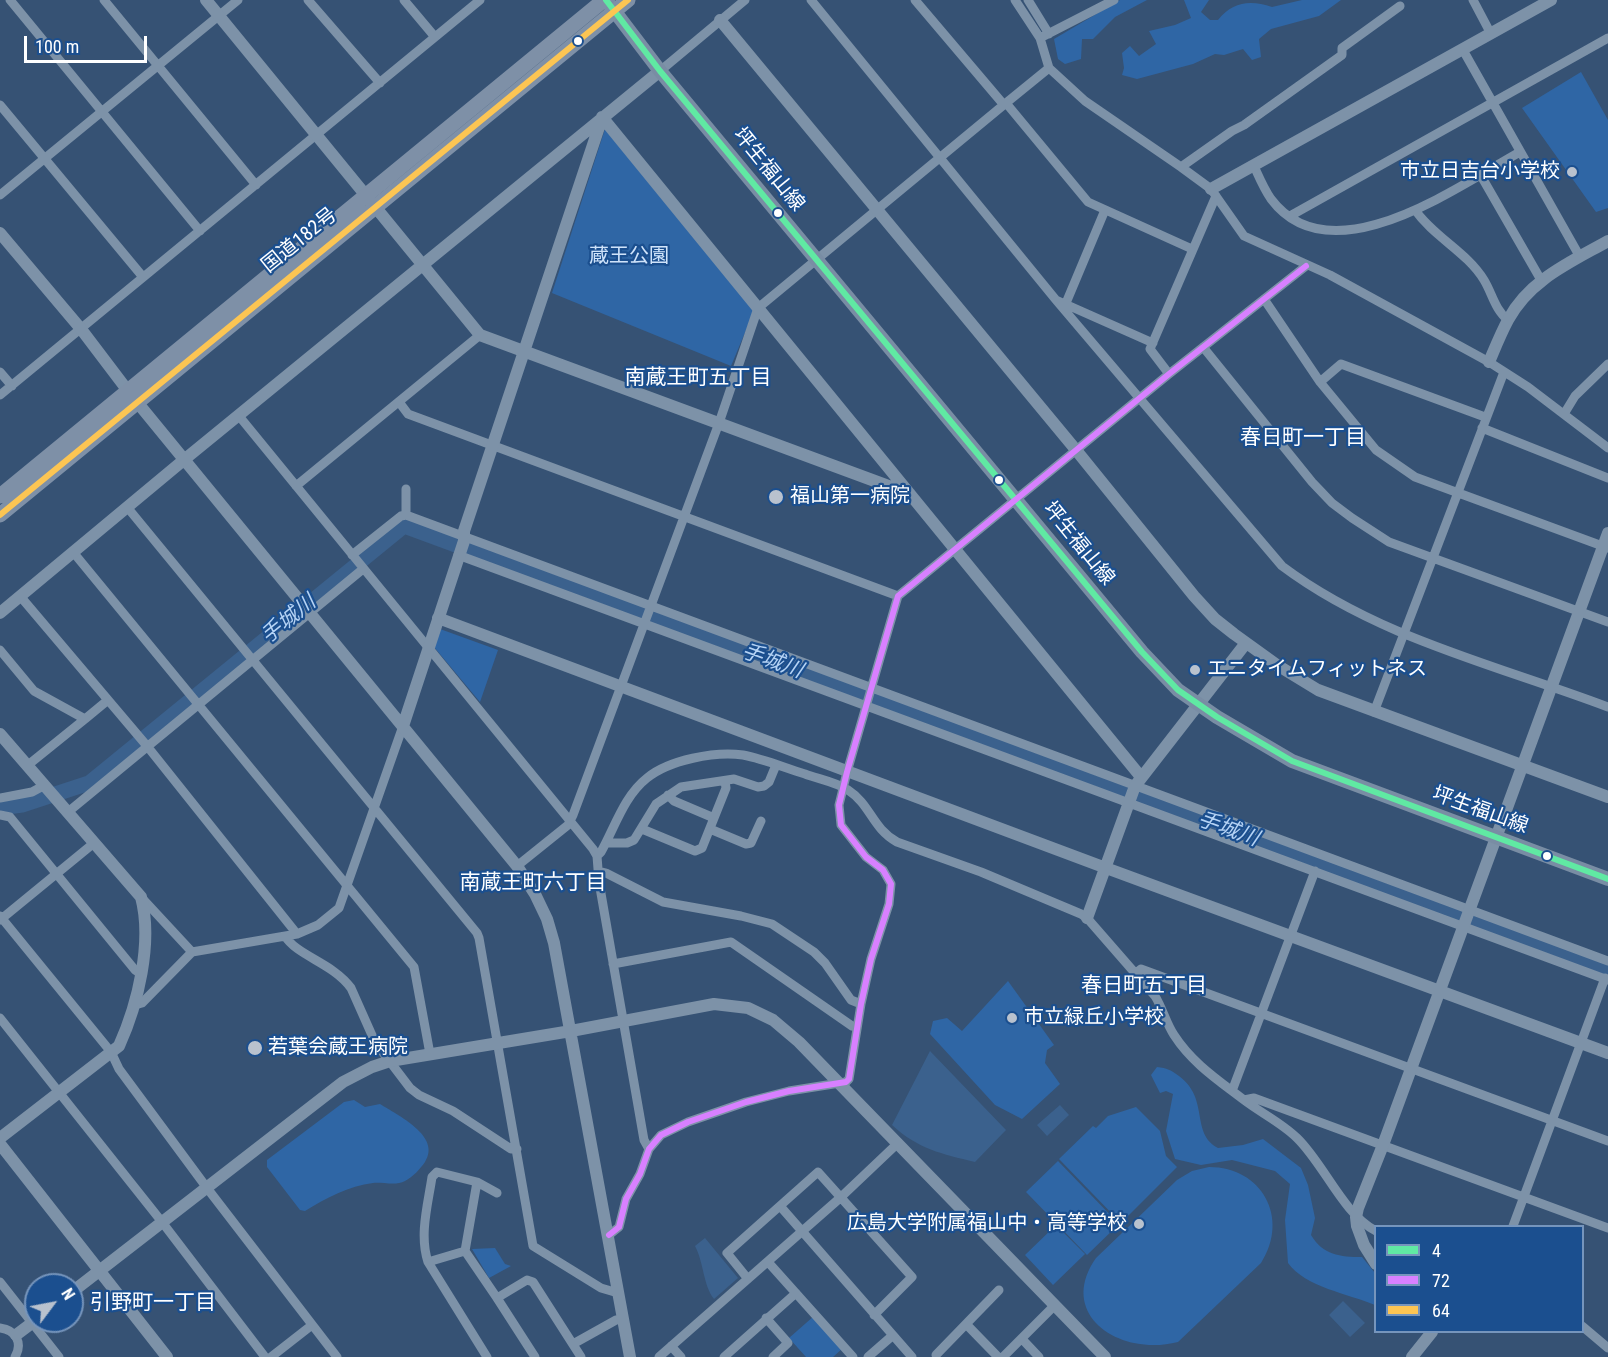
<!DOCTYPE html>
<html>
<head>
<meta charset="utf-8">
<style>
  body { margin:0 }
  #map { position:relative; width:1608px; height:1357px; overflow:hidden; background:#365274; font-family:"Roboto Condensed",sans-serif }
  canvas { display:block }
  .legend { position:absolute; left:1374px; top:1225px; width:210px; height:108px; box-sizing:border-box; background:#1b4f8f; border:2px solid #7695bc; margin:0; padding:8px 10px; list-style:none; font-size:18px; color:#fff }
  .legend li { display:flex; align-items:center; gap:12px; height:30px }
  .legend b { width:30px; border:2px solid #7695bc }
  .north { position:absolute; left:24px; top:1273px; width:60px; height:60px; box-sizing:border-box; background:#1b4f8f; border:2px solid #7695bc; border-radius:50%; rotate:58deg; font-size:16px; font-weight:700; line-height:24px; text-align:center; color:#fff }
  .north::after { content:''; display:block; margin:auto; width:21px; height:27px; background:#b9c2ce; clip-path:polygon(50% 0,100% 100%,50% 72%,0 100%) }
  .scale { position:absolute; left:24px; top:36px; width:123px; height:27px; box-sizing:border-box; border:3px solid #fff; border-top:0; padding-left:8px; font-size:18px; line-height:21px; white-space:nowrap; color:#fff; -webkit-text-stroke:4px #1b4f8f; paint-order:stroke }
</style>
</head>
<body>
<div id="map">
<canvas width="1608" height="1357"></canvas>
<ul class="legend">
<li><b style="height:8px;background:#60e9a3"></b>4</li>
<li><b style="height:8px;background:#d880ff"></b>72</li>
<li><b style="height:8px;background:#fcc553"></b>64</li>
</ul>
<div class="north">N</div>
<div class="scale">100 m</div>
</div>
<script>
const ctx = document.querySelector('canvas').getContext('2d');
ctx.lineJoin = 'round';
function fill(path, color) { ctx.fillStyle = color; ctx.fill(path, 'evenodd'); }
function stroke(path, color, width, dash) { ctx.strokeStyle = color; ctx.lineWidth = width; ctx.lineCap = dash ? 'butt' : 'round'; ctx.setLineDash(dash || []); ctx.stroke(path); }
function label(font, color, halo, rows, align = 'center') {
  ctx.font = font + ' "Roboto Condensed","Noto Sans JP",sans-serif'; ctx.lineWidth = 4.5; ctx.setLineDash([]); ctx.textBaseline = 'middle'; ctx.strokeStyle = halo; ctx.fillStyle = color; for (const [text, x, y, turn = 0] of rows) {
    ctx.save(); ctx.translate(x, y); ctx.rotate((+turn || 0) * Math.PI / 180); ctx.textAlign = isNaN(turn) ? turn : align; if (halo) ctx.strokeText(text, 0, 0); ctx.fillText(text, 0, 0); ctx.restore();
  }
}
fill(new Path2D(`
  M 1120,0 L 1147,0 L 1115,17 L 1093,39 L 1082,39 L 1081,59 L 1065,64 L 1058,59 L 1054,39 Z
  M 1184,0 L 1209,0 L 1201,12 L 1210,20 L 1218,20 C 1233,1 1251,0 1272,7 L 1302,0 L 1341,0 L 1319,16 L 1271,29 L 1259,39 L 1261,57 L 1252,60 L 1243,49 L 1224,55 L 1215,54 L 1193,64 L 1137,79 L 1122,75 L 1124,68 L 1122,53 L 1130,46 L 1139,56 L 1156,44 L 1149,31 L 1175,25 L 1191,18 Z
  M 1581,72 L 1608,120 L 1608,208 L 1596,212 L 1522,108 Z
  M 605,129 L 754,311 L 731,366 L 552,293 Z
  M 440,629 L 498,650 L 480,702 L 434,647 Z
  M 1008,981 L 1054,1045 L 1047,1050 L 1045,1063 L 1060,1084 L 1022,1119 L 995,1105 L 930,1034 L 933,1021 L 947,1018 L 962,1031 Z
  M 1157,1067 C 1167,1068 1171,1070 1179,1076 C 1210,1099 1190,1133 1218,1148 L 1243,1145 L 1263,1139 L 1301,1168 L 1308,1185 L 1315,1218 L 1311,1235 C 1323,1255 1340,1257 1362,1257 L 1375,1273 L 1375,1305 C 1349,1294 1305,1287 1288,1263 L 1285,1220 L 1290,1184 L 1275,1171 L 1232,1160 L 1201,1165 L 1175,1159 L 1166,1131 L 1173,1094 L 1166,1091 L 1160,1093 L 1151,1075 Z
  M 354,1100 L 365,1107 L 380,1104 C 397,1115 442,1136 425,1162 C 420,1169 413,1177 405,1181 C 396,1186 383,1182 373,1183 C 349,1186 326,1198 305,1211 L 300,1210 L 267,1167 L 267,1160 L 344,1102 Z
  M 1136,1107 L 1160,1131 L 1166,1156 L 1177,1167 L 1121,1223 L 1059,1159 L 1093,1126 L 1096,1128 L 1108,1116 Z
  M 1058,1161 L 1119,1224 L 1087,1255 L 1026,1192 Z
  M 1209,1167 C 1262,1167 1290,1218 1261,1263 L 1178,1342 C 1120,1357 1056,1315 1096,1258 L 1177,1180 L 1192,1171 Z
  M 1056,1225 L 1085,1254 L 1053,1285 L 1025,1255 Z
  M 495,1248 L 505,1264 L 511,1266 L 489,1278 L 472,1249 Z
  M 814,1316 L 843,1348 L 833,1357 L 806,1357 L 789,1338 Z`), '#2f66a5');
fill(new Path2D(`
  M 930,1051 L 1006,1130 L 975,1162 C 942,1154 918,1149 892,1125 Z
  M 1060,1105 L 1069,1115 L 1047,1136 L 1037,1125 Z
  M 705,1238 L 738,1278 L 714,1299 C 703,1285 704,1263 695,1246 Z
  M 1343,1301 L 1365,1323 L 1350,1337 L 1329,1315 Z`), '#3b618d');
stroke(new Path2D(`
  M 0,808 L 22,805 L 89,783 L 404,526 L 1608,970`), '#3b618d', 15);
stroke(new Path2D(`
  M 10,0 L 200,231
  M 104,0 L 256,185
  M 308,0 L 380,83
  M 404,0 L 435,37
  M 811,0 L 1056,300 L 1282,566 C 1378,638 1497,665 1608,707
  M 915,0 L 1004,105
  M 1015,0 L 1040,38 L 1049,68 L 1085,101 L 1181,167 L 1211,189 L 1244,236 L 1330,275 L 1489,362 L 1528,387 L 1608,448
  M 1028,0 L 1049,34
  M 1473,0 L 1491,34
  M 1040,38 L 1114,0
  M 1463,50 L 1580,257
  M 1049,68 L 1006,103 L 1088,202 L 1192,249
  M 660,71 L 745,0
  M 0,105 L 143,277
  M 1254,166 C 1259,177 1264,189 1271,199 C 1331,279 1458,186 1520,152
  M 1181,167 L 1232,131 L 1244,125 L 1342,55 L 1342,48 L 1400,6
  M 1480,174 L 1541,280
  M 0,195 L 238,0
  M 1415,210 C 1434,237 1467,252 1484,280 C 1492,293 1495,310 1508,320
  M 1290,216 L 1608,38
  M 1264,299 L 1320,382 L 1376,450 L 1415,477 L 1608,548
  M 1056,300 L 1153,343
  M 1066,303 L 1105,210
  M 1203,347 L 1312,482 L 1332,503 L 1352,518 L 1389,542 L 1608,622
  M 0,372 L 12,386
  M 1169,374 L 1150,349 L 1216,196
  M 1320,382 L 1341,364 L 1485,417
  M 0,395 L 480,0
  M 399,402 L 408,414 L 898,596
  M 1564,414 L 1575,396 L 1608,364
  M 239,416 L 593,849 L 597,856 L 599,882 L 644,1140 L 649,1149
  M 1482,428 L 1608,478
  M 296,486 L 480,335
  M 127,507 L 477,933 L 479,938 L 533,1246 L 601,1288 L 618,1293
  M 406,515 L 406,489
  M 73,552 L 414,967 L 430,1054
  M 352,555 L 401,516 L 406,515 L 1608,961
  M 458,555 L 1608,980
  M 20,596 L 147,746 L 297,934
  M 0,650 L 34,691 L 85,719 L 108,700
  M 1374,712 L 1504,372
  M 28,765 L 85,719
  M 668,795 L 674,801 L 714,818
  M 0,798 L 32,792 L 45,785
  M 68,812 L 363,569
  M 0,815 L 10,817 L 135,970 L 141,974
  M 642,829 L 695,851 L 702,848 L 726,788 L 725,781
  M 710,829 L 746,844 L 751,843 L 761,821
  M 606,843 L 627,843 L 634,840 L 656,804 L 681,787 L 734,779 L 758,787 L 764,786 L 769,782 L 776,765
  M 597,856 L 601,852 C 615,827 624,796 647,778 C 669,760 715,751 743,755 C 764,759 785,768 805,774 C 818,779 836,782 848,790 C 871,805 872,828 897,842 L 981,872 L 1081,914 L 1087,918 L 1155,996 C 1163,1009 1166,1023 1174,1035 C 1192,1063 1218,1080 1244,1100 L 1254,1098 L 1608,1228
  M 517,866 L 568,825 L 573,815 L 719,423 L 758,308 L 1006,103
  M 598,871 L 606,873 L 663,902 L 741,916 L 772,924 L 814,952 L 825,963 L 851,1000 L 861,1004
  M 141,897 L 192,952
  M 0,916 L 111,1052 L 119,1069 L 207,1188 L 337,1357
  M 0,920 L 94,843
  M 285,936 C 297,956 333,963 351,988 L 375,1042 L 410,1088 L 419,1095 L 453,1111 L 511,1149 L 517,1149
  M 613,964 L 731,942 L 852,1026 L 857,1027
  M 1135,974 L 1141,969 L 1608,1141
  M 135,1005 L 142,1003 L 192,952 L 297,934 L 318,925 L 339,908 L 403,726
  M 0,1018 L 162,1222 L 265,1357
  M 1232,1091 L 1315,871
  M 1244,1100 C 1261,1113 1282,1123 1297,1138 C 1324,1164 1343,1214 1376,1231
  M 477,1182 L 497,1193
  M 780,1206 L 912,1357
  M 1513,1226 L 1605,978
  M 609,1235 L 619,1227 L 626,1199 L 640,1174 L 649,1149 L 661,1135 L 688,1122 L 746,1102 L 789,1091 L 846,1082 L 849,1079 L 861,1004 L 871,959 L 889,904 L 891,884 L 883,870 L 866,857 L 841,825 L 839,805 L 847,772 L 898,596 L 1169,374 L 1306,266
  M 428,1262 C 419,1235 428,1204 432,1177 L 437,1172 L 477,1182 L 465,1251
  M 768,1262 L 853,1357
  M 748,1279 L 727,1253 L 818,1172 L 912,1277 L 874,1315
  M 0,1282 L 59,1357
  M 766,1318 L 788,1343 L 773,1357
  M 967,1325 L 998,1357
  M 1582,1326 L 1608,1348
  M 0,1328 C 16,1330 23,1343 15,1357
  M 1022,1339 L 1039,1357
  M 573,1344 L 616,1320 L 623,1319
  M 671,1346 L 681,1357
  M 936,1355 L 999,1290
  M 271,1357 L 312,1325
  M 487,1357 L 428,1262 L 465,1251 L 497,1298
  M 535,1357 L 497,1298 L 527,1280 L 533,1282 L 581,1357
  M 659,1357 L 840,1198 L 898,1143
  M 724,1357 L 796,1293
  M 868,1357 L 892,1336
  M 1003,1357 L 1055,1305`), '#7d92a8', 9);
stroke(new Path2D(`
  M 206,0 L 480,335 L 910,494
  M 720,20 L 1076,450 L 1194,596 L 1215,619 L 1234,634 L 1277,665 L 1318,690 L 1608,797
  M 602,117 L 1141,777
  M 1211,189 L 1551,0
  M 0,233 L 81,329 L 128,391 L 517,866 L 535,894 L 547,919 L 554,943 L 630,1357
  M 1489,362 C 1495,348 1501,333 1508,320 C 1529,280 1571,262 1608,241
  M 0,613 L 185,459 L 660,71
  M 438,618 L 1106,868 L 1608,1053
  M 403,726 L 464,541 L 464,531 L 602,118
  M 0,734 L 141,897 C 153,942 138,1004 119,1046 L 0,1138
  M 1087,918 L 1135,786 L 1246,643
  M 0,1144 L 167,1357
  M 1376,1264 L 1364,1245 L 1357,1226 L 1356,1217 L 1358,1208 L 1383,1145 L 1608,533
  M 72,1292 L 343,1082 L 372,1067 L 390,1061 L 571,1031 L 714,1004 L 748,1008 L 773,1020 L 799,1042 L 1105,1357
  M 16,1335 L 36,1320
  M 1412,1357 L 1432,1332`), '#7d92a8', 12);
stroke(new Path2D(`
  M 606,0 L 660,71 L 1142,652 L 1178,690 L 1217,717 L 1292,761 L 1608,879`), '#798da4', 14);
stroke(new Path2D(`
  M 0,496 L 604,0
  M 0,515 L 628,0`), '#7e90a7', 15);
stroke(new Path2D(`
  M 606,0 L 660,71 L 1142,652 L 1178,690 L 1217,717 L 1292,761 L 1608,879`), '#60e9a3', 6);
stroke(new Path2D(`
  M 609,1235 L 619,1227 L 626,1199 L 640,1174 L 649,1149 L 661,1135 L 688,1122 L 746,1102 L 789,1091 L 846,1082 L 849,1079 L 861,1004 L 871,959 L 889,904 L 891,884 L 883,870 L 866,857 L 841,825 L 839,805 L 847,772 L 898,596 L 1169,374 L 1306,266`), '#d880ff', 6);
stroke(new Path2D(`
  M 0,515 L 628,0`), '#fcc553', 6);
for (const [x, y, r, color] of [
  [578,41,5,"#fff"],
  [1572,172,6,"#b9c2ce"],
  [778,213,5,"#fff"],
  [999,480,5,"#fff"],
  [776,497,8,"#b9c2ce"],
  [1195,670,6,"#b9c2ce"],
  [1547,856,5,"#fff"],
  [1012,1018,6,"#b9c2ce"],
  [255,1048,8,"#b9c2ce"],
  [1139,1224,6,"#b9c2ce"]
]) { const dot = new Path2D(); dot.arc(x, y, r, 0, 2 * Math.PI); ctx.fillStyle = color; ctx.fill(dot); stroke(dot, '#1b4f8f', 2); }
label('20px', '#fff', '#1b4f8f', [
  ["坪生福山線",768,170,51],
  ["国道182号",300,241,-39],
  ["坪生福山線",1078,544,51],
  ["坪生福山線",1480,811,20]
]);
label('20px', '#fff', '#1b4f8f', [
  ["市立日吉台小学校",1560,172,"right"],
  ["福山第一病院",790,497],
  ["エニタイムフィットネス",1207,670],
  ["市立緑丘小学校",1024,1018],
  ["若葉会蔵王病院",268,1048],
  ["広島大学附属福山中・高等学校",1127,1224,"right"]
], 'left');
label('20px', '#cfe3fa', '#1b4f8f', [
  ["蔵王公園",629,257]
]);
label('21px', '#fff', '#1b4f8f', [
  ["南蔵王町五丁目",698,379],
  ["春日町一丁目",1303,439],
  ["南蔵王町六丁目",533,884],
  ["春日町五丁目",1144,987],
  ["引野町一丁目",153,1304]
]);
label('italic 21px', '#b5d3f5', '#1b4f8f', [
  ["手城川",289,620,-39],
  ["手城川",772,662,20],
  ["手城川",1228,830,20]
]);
</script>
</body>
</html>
